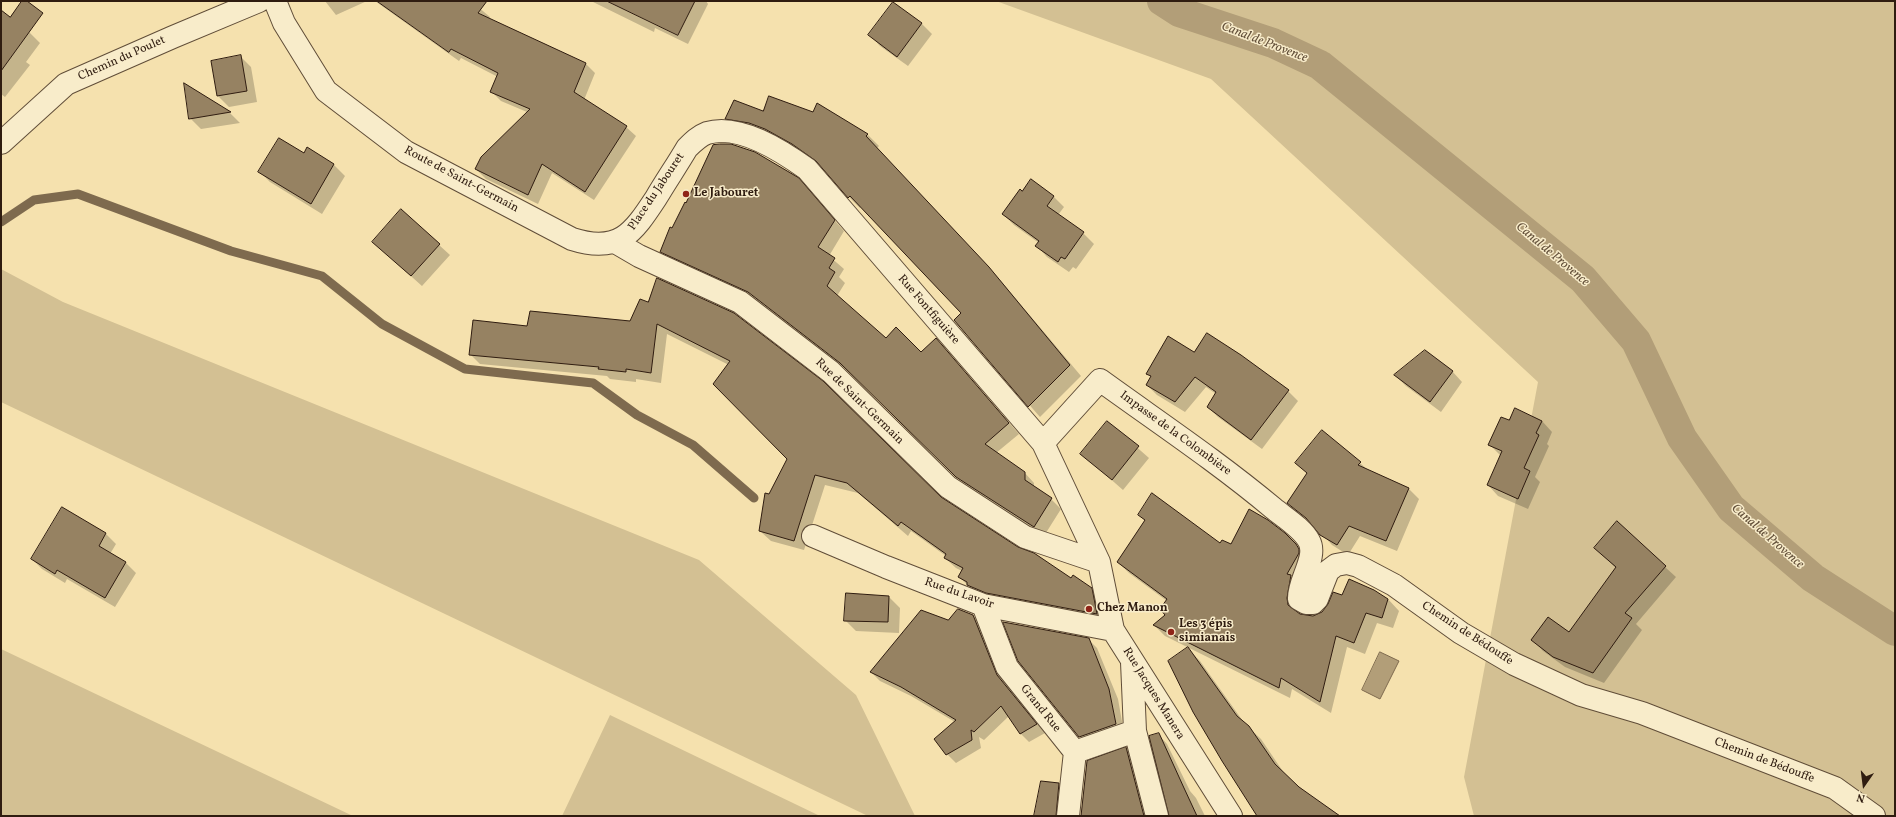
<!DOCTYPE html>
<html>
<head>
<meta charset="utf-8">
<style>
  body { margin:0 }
  #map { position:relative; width:1896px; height:817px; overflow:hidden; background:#f5e1ae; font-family:Vollkorn,serif }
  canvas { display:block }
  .frame { position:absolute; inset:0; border:2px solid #2f1c10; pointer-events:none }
  .north { position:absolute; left:1844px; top:765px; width:40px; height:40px; -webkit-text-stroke:3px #f8ecca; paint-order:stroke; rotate:194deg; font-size:11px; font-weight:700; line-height:16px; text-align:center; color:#2f1c10 }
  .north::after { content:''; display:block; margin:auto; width:14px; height:18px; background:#2f1c10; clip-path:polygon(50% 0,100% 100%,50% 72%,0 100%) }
</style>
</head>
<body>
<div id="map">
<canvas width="1896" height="817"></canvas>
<div class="frame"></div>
<div class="north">N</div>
</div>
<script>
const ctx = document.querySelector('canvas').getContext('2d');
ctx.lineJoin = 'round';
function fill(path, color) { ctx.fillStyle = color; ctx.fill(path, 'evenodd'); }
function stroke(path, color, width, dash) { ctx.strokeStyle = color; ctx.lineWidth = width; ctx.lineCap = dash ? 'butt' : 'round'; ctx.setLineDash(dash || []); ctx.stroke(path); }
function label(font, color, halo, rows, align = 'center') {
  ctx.font = font + ' Vollkorn,serif'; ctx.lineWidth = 3; ctx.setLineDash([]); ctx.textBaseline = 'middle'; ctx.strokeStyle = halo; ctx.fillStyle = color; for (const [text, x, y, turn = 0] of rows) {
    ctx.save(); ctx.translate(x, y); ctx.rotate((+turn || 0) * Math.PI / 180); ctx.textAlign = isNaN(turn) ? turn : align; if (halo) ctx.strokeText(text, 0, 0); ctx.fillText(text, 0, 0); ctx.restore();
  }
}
fill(new Path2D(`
  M 996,1 L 1895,1 L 1895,816 L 1474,816 L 1464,777 L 1538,382 L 1211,79 Z
  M 1,269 L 63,302 L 699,560 L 856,695 L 915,816 L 868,816 L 1,402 Z
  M 1,649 L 353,816 L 1,816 Z
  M 610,715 L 820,816 L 562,816 Z`), '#d3c093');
const water = new Path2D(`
  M 1380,652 L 1399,661 L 1380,699 L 1362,690 Z`);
fill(water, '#b29e78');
stroke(water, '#7e6a4e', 1);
fill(new Path2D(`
  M 325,1 L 367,1 L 336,15 Z
  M 375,1 L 471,1 L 490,17 L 489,19 L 586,64 L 595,73 L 584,100 L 626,127 L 636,136 L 594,200 L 552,173 L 538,204 L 486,179 L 476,169 L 527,112 L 501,101 L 491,91 L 498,77 L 461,58 L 459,61 Z
  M 591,1 L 706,1 L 708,4 L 688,44 L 655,28 L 654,32 Z
  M 1,11 L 29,32 L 40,43 L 26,62 L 30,65 L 5,97 L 1,94 Z
  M 921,23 L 932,34 L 908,66 L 880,46 L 870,35 Z
  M 240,56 L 251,67 L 257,102 L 229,107 L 218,96 L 213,62 Z
  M 185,85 L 230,113 L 240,123 L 201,129 L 190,118 Z
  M 818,105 L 868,135 L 879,146 L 877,148 L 1000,280 L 1081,376 L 1040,417 L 955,320 L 962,313 L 861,207 L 860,208 L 849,197 L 825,169 L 805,155 L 737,130 L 726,119 L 764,112 L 814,113 Z
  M 307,149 L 334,165 L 345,176 L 322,214 L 270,182 L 259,171 L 304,154 Z
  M 808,190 L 844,231 L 829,256 L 844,269 L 839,277 L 845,283 L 837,296 L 886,339 L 922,354 L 936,339 L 1019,434 L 996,453 L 1024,472 L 1034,483 L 1034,488 L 1051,499 L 1061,509 L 1044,536 L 967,487 L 851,373 L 759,302 L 671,261 L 661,251 Z
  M 1053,196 L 1064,207 L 1058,215 L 1083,233 L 1094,244 L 1076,269 L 1073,267 L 1069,272 L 1047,257 L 1037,246 L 1039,243 L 1014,225 L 1003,214 Z
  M 439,245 L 450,255 L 422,286 L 384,252 Z
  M 641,300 L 1018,548 L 1071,580 L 1091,589 L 1101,599 L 1106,624 L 978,595 L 959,577 L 962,571 L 956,568 L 945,558 L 946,556 L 911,531 L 908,536 L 858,493 L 825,485 L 804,550 L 771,541 L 760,531 L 769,495 L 788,459 L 729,365 L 667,334 L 661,383 L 636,379 L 636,382 L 610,379 L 607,376 L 480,364 L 470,354 L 528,327 L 631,322 Z
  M 1195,353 L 1288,391 L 1298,401 L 1262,449 L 1218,417 L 1208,407 L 1216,394 L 1206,387 L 1185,412 L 1157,395 L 1147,385 L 1151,377 L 1147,374 Z
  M 1452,371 L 1462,382 L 1441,412 L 1406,386 L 1396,376 Z
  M 1509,421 L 1542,421 L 1552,432 L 1547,444 L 1549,446 L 1535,477 L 1540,482 L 1528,509 L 1498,496 L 1488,485 L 1501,456 L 1489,444 Z
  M 1108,422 L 1149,458 L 1123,490 L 1082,454 Z
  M 1296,463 L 1360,463 L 1369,471 L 1409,489 L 1419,499 L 1397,551 L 1360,536 L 1348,555 L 1332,545 L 1313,524 L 1288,503 L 1308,474 Z
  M 62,508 L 106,534 L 116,544 L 110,554 L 126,563 L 136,573 L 115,607 L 67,579 L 65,583 L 42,569 L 32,559 Z
  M 1139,515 L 1220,545 L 1231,546 L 1284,534 L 1307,556 L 1297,610 L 1298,614 L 1313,617 L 1322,613 L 1343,596 L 1388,599 L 1399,611 L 1393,628 L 1377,623 L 1365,654 L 1347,647 L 1331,713 L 1292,689 L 1290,698 L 1165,636 L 1154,625 L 1166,615 L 1167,601 L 1129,573 L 1118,562 L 1146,522 Z
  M 1595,548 L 1665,567 L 1676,577 L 1636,624 L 1642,630 L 1604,683 L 1565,667 L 1543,651 L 1533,640 L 1569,634 L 1616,568 Z
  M 847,595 L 889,597 L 900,608 L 899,633 L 856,631 L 845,620 Z
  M 973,615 L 982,625 L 1006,684 L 1045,733 L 1029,742 L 1021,734 L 1009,716 L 984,740 L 979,737 L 981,748 L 956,763 L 947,754 L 955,722 L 911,696 L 880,681 L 871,672 L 948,622 Z
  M 1088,639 L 1097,648 L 1118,699 L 1124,733 L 1089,746 L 1080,737 Z
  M 1188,649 L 1200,661 L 1245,724 L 1261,739 L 1286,776 L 1335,816 L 1259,816 Z
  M 1158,734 L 1167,744 L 1190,791 L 1196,798 L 1205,816 L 1170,816 Z
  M 1126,748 L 1136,758 L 1151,816 L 1082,816 Z
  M 1059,784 L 1064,790 L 1061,816 L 1042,816 Z`), '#0003');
stroke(new Path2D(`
  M 1,222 L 34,200 L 78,194 L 231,251 L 322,276 L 382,324 L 465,369 L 593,383 L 637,415 L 693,445 L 754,498`), '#7e6a4e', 9);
stroke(new Path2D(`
  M 1162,1 L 1179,12 L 1273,43 L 1320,65 L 1583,279 L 1636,341 L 1682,438 L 1731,508 L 1813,578 L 1895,631`), '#b29e78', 30);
const building = new Path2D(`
  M 22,1 L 27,1 L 43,13 L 1,71 L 1,10 L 10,17 Z
  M 377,1 L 487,1 L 478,13 L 586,63 L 574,92 L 627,126 L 585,192 L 542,164 L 528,195 L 475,169 L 481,157 L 530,109 L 490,92 L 498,73 L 451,49 L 449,52 Z
  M 607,1 L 695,1 L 678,35 Z
  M 893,2 L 922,23 L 897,57 L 868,35 Z
  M 241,55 L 247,91 L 217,96 L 211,61 Z
  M 184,83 L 231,112 L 189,119 Z
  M 769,96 L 813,112 L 817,103 L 868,134 L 866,136 L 989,267 L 1070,365 L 1028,407 L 954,320 L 961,313 L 850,196 L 848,198 L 816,161 L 792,144 L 765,129 L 749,123 L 725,119 L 734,100 L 763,111 Z
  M 279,138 L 304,153 L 307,147 L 334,164 L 311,204 L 258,172 Z
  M 720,144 L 731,144 L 755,152 L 799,178 L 835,220 L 818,247 L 835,258 L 829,268 L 835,272 L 827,286 L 886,338 L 896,327 L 921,352 L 936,338 L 1009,423 L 985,444 L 1025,472 L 1025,480 L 1052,498 L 1034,527 L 956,477 L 840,363 L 748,292 L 660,252 L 670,227 L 672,228 L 685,202 L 686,203 L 713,145 Z
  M 1031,179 L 1054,196 L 1047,206 L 1084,232 L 1065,259 L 1061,257 L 1058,262 L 1035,246 L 1039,241 L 1002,214 L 1020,189 L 1022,191 Z
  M 401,209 L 440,244 L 411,276 L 372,242 Z
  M 657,278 L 734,313 L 823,381 L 941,497 L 1018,547 L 1034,553 L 1071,578 L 1073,575 L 1092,588 L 1097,614 L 986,593 L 967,585 L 967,582 L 958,577 L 963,568 L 944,558 L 946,554 L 901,522 L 898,526 L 847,483 L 815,475 L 794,541 L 759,531 L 765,493 L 769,494 L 787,459 L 713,384 L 730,361 L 657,324 L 651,373 L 626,369 L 626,372 L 598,369 L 599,367 L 469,355 L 473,320 L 527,326 L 530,311 L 630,321 L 640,299 L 648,302 Z
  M 1207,333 L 1241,355 L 1289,390 L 1251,440 L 1207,407 L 1216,392 L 1195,377 L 1175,402 L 1146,385 L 1151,376 L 1146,374 L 1168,336 L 1194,352 Z
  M 1425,350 L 1453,371 L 1430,402 L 1394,375 Z
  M 1515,408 L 1542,421 L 1536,433 L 1539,435 L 1524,468 L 1530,471 L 1518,499 L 1487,485 L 1502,451 L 1488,445 L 1501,417 L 1509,420 Z
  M 1107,421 L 1139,446 L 1112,480 L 1080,454 Z
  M 1322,430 L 1361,462 L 1358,465 L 1409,488 L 1386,541 L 1349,526 L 1337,545 L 1320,535 L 1306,518 L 1287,503 L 1307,473 L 1295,463 Z
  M 1152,493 L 1220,543 L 1222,540 L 1231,544 L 1249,509 L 1268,520 L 1285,533 L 1296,544 L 1299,549 L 1299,553 L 1287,574 L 1291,575 L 1287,598 L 1288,605 L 1300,614 L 1313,616 L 1322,612 L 1328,604 L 1333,592 L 1342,595 L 1349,579 L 1374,590 L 1388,599 L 1382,618 L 1366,613 L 1354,643 L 1336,636 L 1320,702 L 1281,678 L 1279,688 L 1153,625 L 1165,615 L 1160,609 L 1167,599 L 1117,562 L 1145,520 L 1138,515 Z
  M 62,507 L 106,533 L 99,546 L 126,562 L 105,598 L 57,570 L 55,574 L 31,559 Z
  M 1617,521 L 1666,566 L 1625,613 L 1632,618 L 1593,673 L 1553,657 L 1531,640 L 1548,617 L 1569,632 L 1616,567 L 1594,548 Z
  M 846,593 L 889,596 L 888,622 L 844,621 Z
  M 958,609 L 973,615 L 997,675 L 1037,724 L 1020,734 L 1001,706 L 974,732 L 971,730 L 972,740 L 946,755 L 934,739 L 956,720 L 901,687 L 870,672 L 921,610 L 948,620 Z
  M 1003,622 L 1089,638 L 1109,689 L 1116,724 L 1079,737 L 1018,661 Z
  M 1188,647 L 1237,716 L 1249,726 L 1275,764 L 1299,787 L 1340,816 L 1257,816 L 1222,761 L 1193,712 L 1168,661 Z
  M 1159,733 L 1184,788 L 1197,816 L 1169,816 L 1149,736 Z
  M 1126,747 L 1144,816 L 1081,816 L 1087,761 Z
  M 1041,781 L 1059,783 L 1056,816 L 1034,816 Z`);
fill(building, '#968262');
stroke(building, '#2f1c10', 1);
const minor = new Path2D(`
  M 275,1 L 284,23 L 326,91 L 406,152 L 572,239 C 619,254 633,233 656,198 C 666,181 677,165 687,148 C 693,142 699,136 707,133 C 739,123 782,151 807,169 L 1043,443 L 1099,562 L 1113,630 L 1231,816
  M 1,143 L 66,84 L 173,37 L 259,1
  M 615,242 L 639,256 L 740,302 L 831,372 L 948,487 L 1025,537 L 1099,562
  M 1043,443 L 1100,380 C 1158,422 1218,462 1273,508 C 1285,518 1302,528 1309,541 C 1318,557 1298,581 1299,599 L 1306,603 L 1313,603 L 1317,599 L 1328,571 L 1336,565 L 1347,563 L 1358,566 L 1394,585 L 1461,633 L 1514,664 L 1581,695 L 1642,713 L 1835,788 L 1874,816
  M 813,536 L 886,567 L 983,605 L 1113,630
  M 983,605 L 1007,667 L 1075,752 L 1068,816
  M 1132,662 L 1135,731 L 1157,816
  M 1075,752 L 1135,731`);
stroke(minor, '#604d38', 24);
stroke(minor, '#f8ecca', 22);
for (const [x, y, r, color] of [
  [686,194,4,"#8f2418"],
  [1089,609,4,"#8f2418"],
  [1171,632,4,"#8f2418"]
]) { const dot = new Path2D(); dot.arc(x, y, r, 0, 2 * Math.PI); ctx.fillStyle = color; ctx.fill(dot); stroke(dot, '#f8ecca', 1.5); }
label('12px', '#2f1c10', '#f8ecca', [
  ["Chemin du Poulet",122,59,-24],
  ["Route de Saint-Germain",461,180,28],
  ["Place du Jabouret",657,192,-56],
  ["Rue Fontfiguière",928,310,49],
  ["Rue de Saint-Germain",859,402,44],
  ["Impasse de la Colombière",1175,434,36],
  ["Rue du Lavoir",959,594,19],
  ["Chemin de Bédouffe",1467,634,33],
  ["Rue Jacques Manera",1153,694,58],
  ["Grand Rue",1040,709,51],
  ["Chemin de Bédouffe",1764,761,21]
]);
label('bold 12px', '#2f1c10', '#f8ecca', [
  ["Le Jabouret",694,194],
  ["Chez Manon",1097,609],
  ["Les 3 épis",1179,625],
  ["simianais",1179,639]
], 'left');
label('italic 13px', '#63503a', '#f8ecca', [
  ["Canal de Provence",1264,43,21],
  ["Canal de Provence",1552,255,40],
  ["Canal de Provence",1767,537,41]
]);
</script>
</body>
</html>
